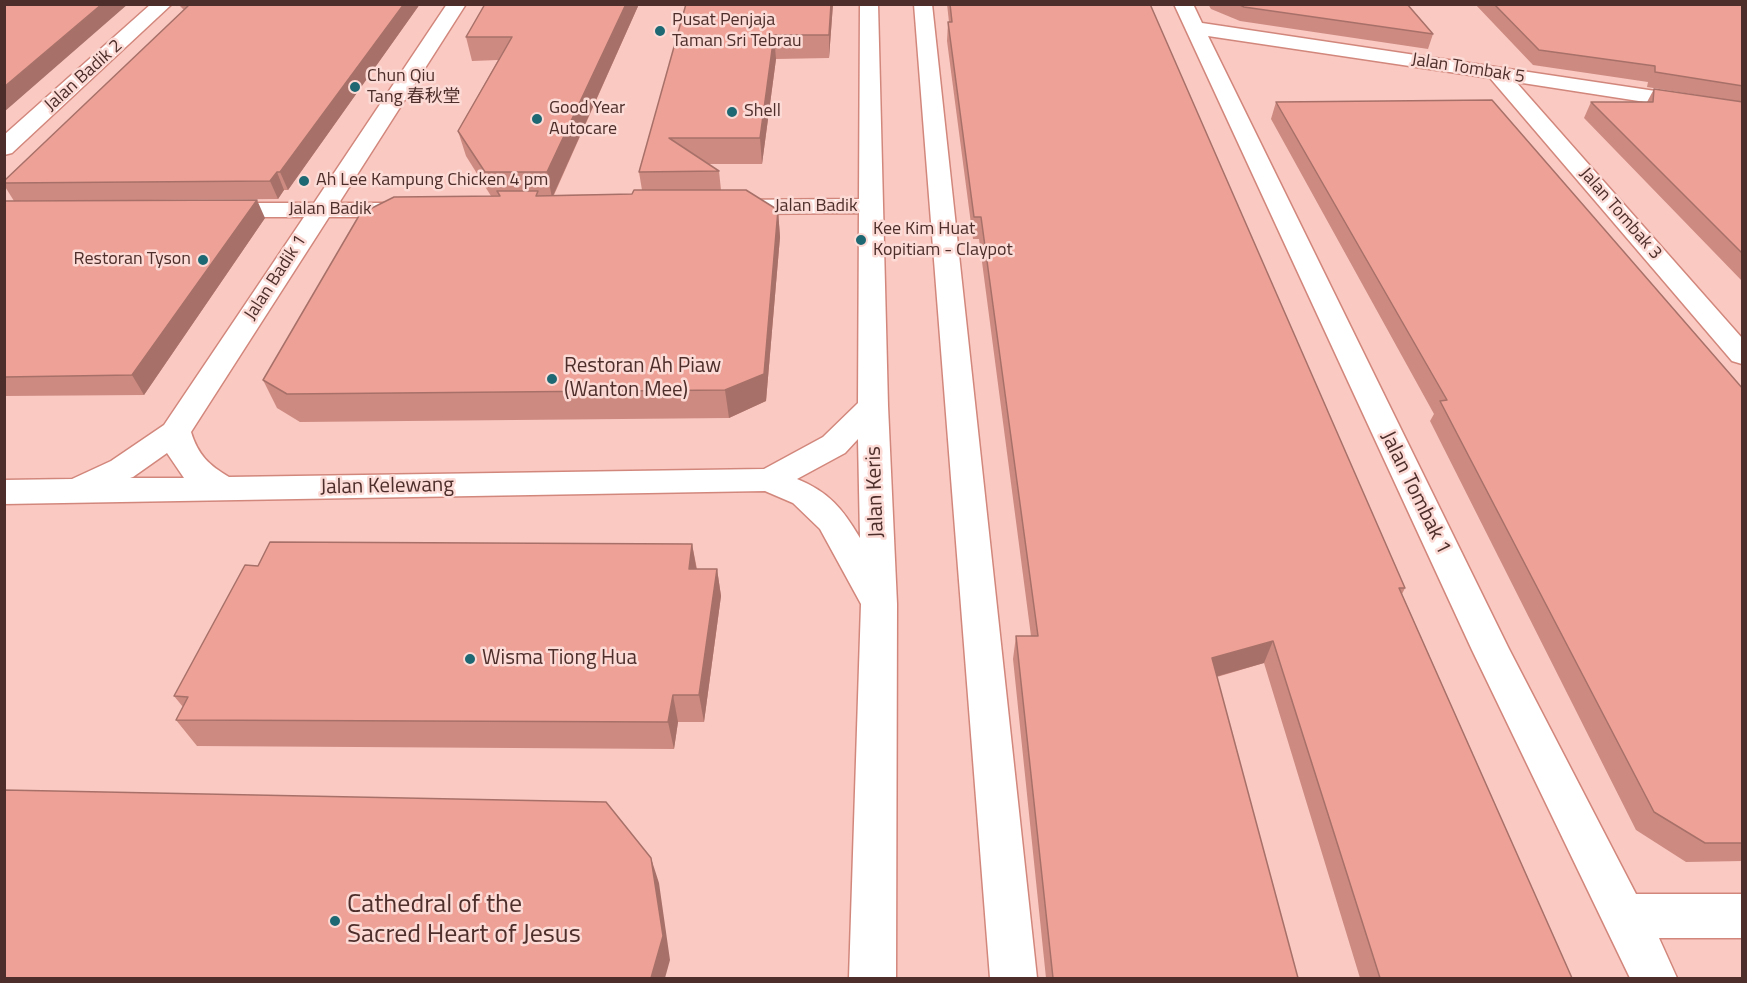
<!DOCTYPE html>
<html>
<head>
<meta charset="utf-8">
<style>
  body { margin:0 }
  #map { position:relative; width:1747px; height:983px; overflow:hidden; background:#fac9c2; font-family:"Titillium Web",sans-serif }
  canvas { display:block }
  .frame { position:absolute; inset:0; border:6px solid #4e2e2a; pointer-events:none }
</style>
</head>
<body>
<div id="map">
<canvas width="1747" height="983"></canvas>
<div class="frame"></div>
</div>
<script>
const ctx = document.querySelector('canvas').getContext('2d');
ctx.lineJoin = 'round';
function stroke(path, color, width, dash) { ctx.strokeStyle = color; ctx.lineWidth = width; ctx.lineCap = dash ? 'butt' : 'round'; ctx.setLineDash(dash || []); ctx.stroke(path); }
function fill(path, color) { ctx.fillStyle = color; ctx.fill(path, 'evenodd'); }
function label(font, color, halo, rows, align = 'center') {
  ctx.font = font + ' "Titillium Web","Noto Sans SC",sans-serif'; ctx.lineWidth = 5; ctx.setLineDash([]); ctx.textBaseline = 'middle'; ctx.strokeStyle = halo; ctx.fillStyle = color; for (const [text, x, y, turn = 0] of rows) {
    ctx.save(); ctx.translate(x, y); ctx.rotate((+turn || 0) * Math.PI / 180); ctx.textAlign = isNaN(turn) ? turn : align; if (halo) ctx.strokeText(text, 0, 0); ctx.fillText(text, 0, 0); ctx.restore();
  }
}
const minor = new Path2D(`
  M 151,4 L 172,4 L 12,153 L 4,155 L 4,135 Z
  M 447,4 L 466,4 L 339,203 L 411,203 L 420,205 L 423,210 L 420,215 L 411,217 L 329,217 L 191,432 C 198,455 209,465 229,477 L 764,469 L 823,437 L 858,403 L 859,213 L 729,214 L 720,212 L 717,207 L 720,202 L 729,200 L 859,199 L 860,4 L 878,4 L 888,406 L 897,604 L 896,978 L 849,978 L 861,604 L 820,529 L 793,503 L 765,491 L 4,504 L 4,480 L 72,479 L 111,461 L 164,425 L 304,217 L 216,217 L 207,215 L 204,210 L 207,205 L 216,203 L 314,203 ZM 858,439 L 860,538 C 843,509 829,492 797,479 L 845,453 ZM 167,453 L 184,478 L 130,478 L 133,477 Z
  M 914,4 L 932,4 L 1037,978 L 990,978 Z
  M 1174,4 L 1193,4 L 1202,23 L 1742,104 L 1742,117 L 1516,82 L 1742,338 L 1742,364 L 1732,361 L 1490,78 L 1208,36 L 1509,649 L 1636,894 L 1742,894 L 1742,938 L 1659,938 L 1677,978 L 1630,978 L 1472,650 Z`);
stroke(minor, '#d2877c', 3);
fill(minor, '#fff');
fill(new Path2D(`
  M 178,4 L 420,4 L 288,190 L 284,190 L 278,199 L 14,201 L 4,185 L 4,181 L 184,10 Z
  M 485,4 L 639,4 L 554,195 L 632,194 L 642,190 L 639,172 L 686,4 L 833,4 L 829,58 L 776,59 L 762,164 L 707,164 L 719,171 L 721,190 L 778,210 L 780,237 L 766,401 L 729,418 L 300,422 L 277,408 L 263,380 L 491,196 L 466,156 L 458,131 L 498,60 L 472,61 L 466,37 Z
  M 947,4 L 1150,4 L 1405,588 L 1402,594 L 1572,978 L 1360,978 L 1264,663 L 1217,677 L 1298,978 L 1046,978 L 1013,659 L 1016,636 L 1031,636 L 979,239 L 973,239 L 947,41 L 948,22 L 949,22 Z
  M 1208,4 L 1407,4 L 1433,34 L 1428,49 L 1240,21 L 1211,9 Z
  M 1475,4 L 1743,4 L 1743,282 L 1584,118 L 1591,102 L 1647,102 L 1654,89 L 1741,102 L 1647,87 L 1648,82 L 1533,65 Z
  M 1276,102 L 1743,389 L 1743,861 L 1686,862 L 1636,830 L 1430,421 L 1434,414 L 1271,119 Z
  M 4,201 L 265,218 L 144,395 L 4,396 Z
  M 692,544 L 697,569 L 717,569 L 721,596 L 704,722 L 678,722 L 674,749 L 197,746 L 176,720 L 183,707 L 174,696 L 258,566 Z`), '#cd8a81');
fill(new Path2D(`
  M 102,4 L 128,4 L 4,112 L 4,87 Z
  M 404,4 L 420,4 L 288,190 L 280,172 Z
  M 626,4 L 639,4 L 552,198 L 547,172 Z
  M 831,4 L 833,4 L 829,58 L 829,35 Z
  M 774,35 L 776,59 L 762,164 L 760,138 Z
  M 277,172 L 284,190 L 278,199 L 270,181 Z
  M 257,200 L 265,218 L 144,395 L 132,375 Z
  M 778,210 L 780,237 L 766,401 L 729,418 L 725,390 Z
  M 692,544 L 697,572 L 689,569 Z
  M 717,569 L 721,596 L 704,722 L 699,695 Z
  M 1273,641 L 1264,663 L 1204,680 L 1212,658 Z
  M 673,695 L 678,722 L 674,749 L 668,722 Z
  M 651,858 L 659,883 L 670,960 L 665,978 L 651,978 Z`), '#a77169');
const building = new Path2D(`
  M 4,4 L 102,4 L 4,87 Z
  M 186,4 L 404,4 L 280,172 L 277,172 L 270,181 L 4,183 L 4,181 L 188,6 Z
  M 485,4 L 626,4 L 547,172 L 485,172 L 458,131 L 512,37 L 466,37 Z
  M 686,4 L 831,4 L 829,35 L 774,35 L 760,138 L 669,138 L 719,171 L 639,172 Z
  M 950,4 L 1150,4 L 1405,588 L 1399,588 L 1572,978 L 1380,978 L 1273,641 L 1212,658 L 1298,978 L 1053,978 L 1016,636 L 1038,636 L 981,217 L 974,217 L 948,22 L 952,22 Z
  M 1238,4 L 1407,4 L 1433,34 L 1244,7 Z
  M 1494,4 L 1743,4 L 1743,86 L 1655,72 L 1655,66 L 1539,50 Z
  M 1654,89 L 1743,102 L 1743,254 L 1591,102 L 1653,102 Z
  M 1492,100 L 1743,389 L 1743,843 L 1705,843 L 1654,812 L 1440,401 L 1447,400 L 1276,102 Z
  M 634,190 L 746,190 L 778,210 L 764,374 L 725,390 L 287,394 L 263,380 L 360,214 L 394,197 L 500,196 L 497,191 L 538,191 L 536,196 L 632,194 Z
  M 257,200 L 132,375 L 4,377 L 4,201 Z
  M 270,542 L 692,544 L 689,569 L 717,569 L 699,695 L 673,695 L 668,722 L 176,720 L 188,697 L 174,696 L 245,565 L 258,566 Z
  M 4,790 L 606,802 L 651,858 L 663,936 L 651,978 L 4,978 Z`);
fill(building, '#eea196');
stroke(building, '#a77169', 1.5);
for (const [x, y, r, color] of [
  [660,31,6,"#1d6872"],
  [355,87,6,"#1d6872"],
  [732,112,6,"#1d6872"],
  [537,119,6,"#1d6872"],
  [304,181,6,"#1d6872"],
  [861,240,6,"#1d6872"],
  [203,260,6,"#1d6872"],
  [552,379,6,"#1d6872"],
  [470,659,6,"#1d6872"],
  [335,921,6,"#1d6872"]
]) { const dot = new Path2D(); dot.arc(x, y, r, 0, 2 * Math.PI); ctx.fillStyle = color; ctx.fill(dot); stroke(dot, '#fcdbd6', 2); }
label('18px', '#4e2e2a', '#fcdbd6', [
  ["Pusat Penjaja",672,21],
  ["Taman Sri Tebrau",672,42],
  ["Chun Qiu",367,77],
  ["Tang 春秋堂",367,98],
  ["Good Year",549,109],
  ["Autocare",549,130],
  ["Shell",744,112],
  ["Ah Lee Kampung Chicken 4 pm",316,181],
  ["Kee Kim Huat",873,230],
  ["Kopitiam - Claypot",873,251],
  ["Restoran Tyson",191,260,"right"]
], 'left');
label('18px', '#4e2e2a', '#fcdbd6', [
  ["Jalan Tombak 5",1468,69,9],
  ["Jalan Badik 2",84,76,-42],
  ["Jalan Badik",816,207],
  ["Jalan Badik",330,210],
  ["Jalan Tombak 3",1620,214,49],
  ["Jalan Badik 1",276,278,-57]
]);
label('21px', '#4e2e2a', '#fcdbd6', [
  ["Restoran Ah Piaw",564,367],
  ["(Wanton Mee)",564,391],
  ["Wisma Tiong Hua",482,659]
], 'left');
label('21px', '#4e2e2a', '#fcdbd6', [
  ["Jalan Kelewang",387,487,-1],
  ["Jalan Keris",876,492,-92],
  ["Jalan Tombak 1",1415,493,64]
]);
label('26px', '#4e2e2a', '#fcdbd6', [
  ["Cathedral of the",347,906],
  ["Sacred Heart of Jesus",347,936]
], 'left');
</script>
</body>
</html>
